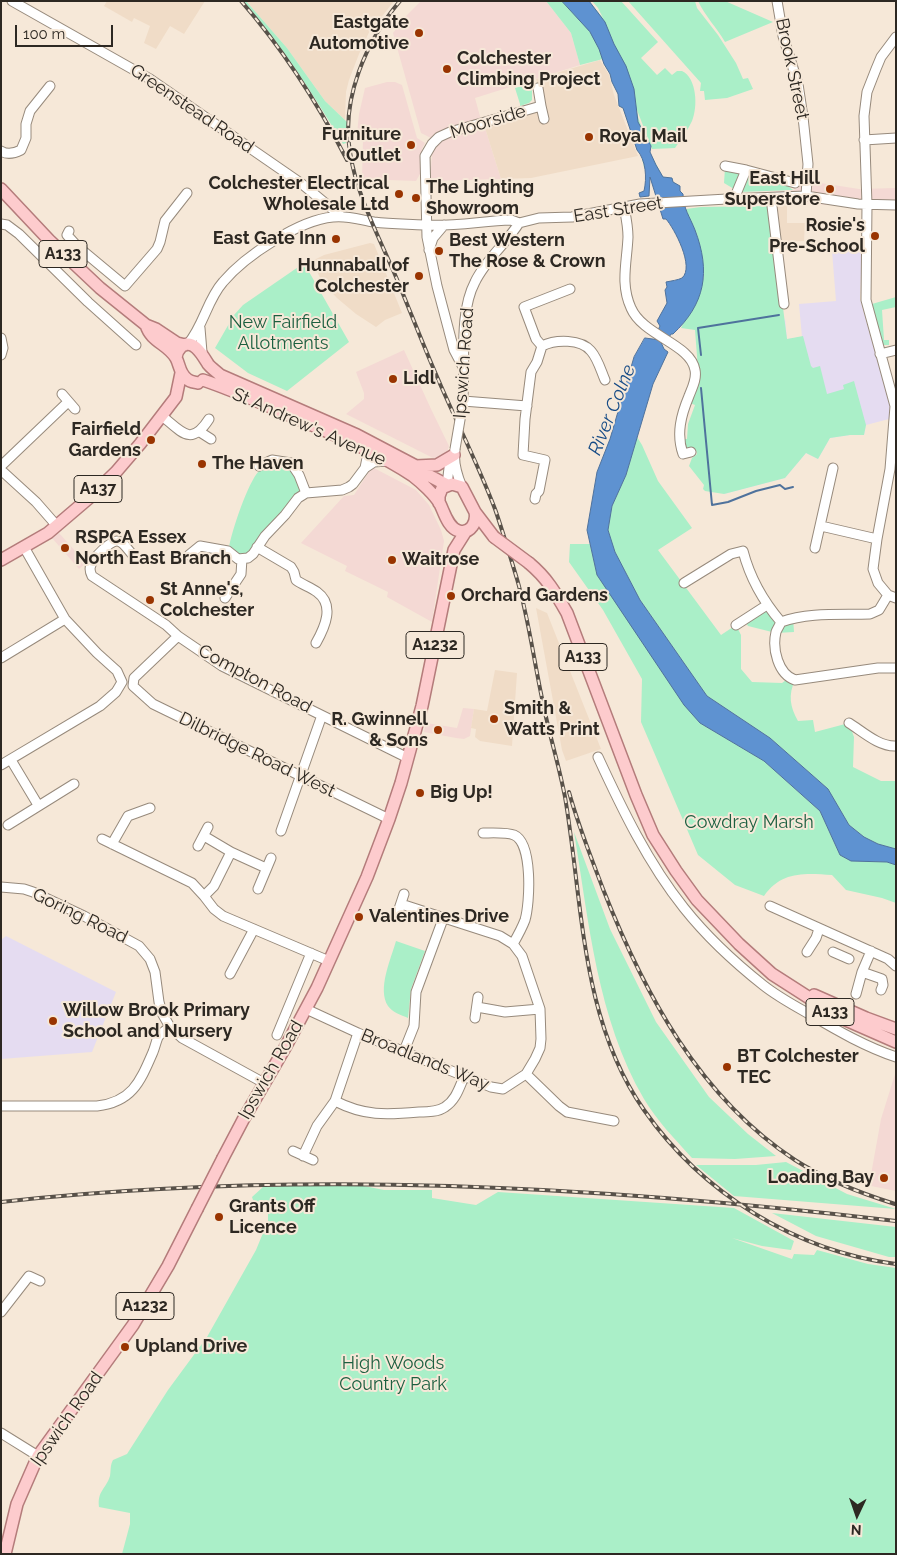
<!DOCTYPE html>
<html>
<head>
<meta charset="utf-8">
<style>
  body { margin:0 }
  #map { position:relative; width:897px; height:1555px; overflow:hidden; background:#f6e8d8; font-family:Raleway,sans-serif }
  canvas { display:block }
  .frame { position:absolute; inset:0; border:2px solid #2d2822; pointer-events:none }
  .north { position:absolute; left:832px; top:1490px; width:50px; height:50px; -webkit-text-stroke:4px #f6e8d8; paint-order:stroke; rotate:183deg; font-size:14px; font-weight:700; line-height:20px; text-align:center; color:#2d2822 }
  .north::after { content:''; display:block; margin:auto; width:18px; height:22px; background:#2d2822; clip-path:polygon(50% 0,100% 100%,50% 72%,0 100%) }
  .scale { position:absolute; left:15px; top:25px; width:98px; height:22px; box-sizing:border-box; border:2px solid #2d2822; border-top:0; padding-left:6px; font-size:15px; line-height:18px; white-space:nowrap; color:#2d2822; -webkit-text-stroke:4px #f6e8d8; paint-order:stroke }
</style>
</head>
<body>
<div id="map">
<canvas width="897" height="1555"></canvas>
<div class="frame"></div>
<div class="north">N</div>
<div class="scale">100 m</div>
</div>
<script>
const ctx = document.querySelector('canvas').getContext('2d');
ctx.lineJoin = 'round';
function fill(path, color) { ctx.fillStyle = color; ctx.fill(path, 'evenodd'); }
function stroke(path, color, width, dash) { ctx.strokeStyle = color; ctx.lineWidth = width; ctx.lineCap = dash ? 'butt' : 'round'; ctx.setLineDash(dash || []); ctx.stroke(path); }
function label(font, color, halo, rows, align = 'center') {
  ctx.font = font + ' Raleway,sans-serif'; ctx.lineWidth = 4; ctx.setLineDash([]); ctx.textBaseline = 'middle'; ctx.strokeStyle = halo; ctx.fillStyle = color; for (const [text, x, y, turn = 0] of rows) {
    ctx.save(); ctx.translate(x, y); ctx.rotate((+turn || 0) * Math.PI / 180); ctx.textAlign = isNaN(turn) ? turn : align; if (halo) ctx.strokeText(text, 0, 0); ctx.fillText(text, 0, 0); ctx.restore();
  }
}
fill(new Path2D(`
  M 421,1 L 546,1 L 571,33 L 580,65 L 475,98 L 481,120 L 436,133 L 431,138 L 421,133 L 393,33 L 406,16 Z
  M 387,82 L 395,82 L 402,85 L 417,138 L 425,143 L 422,149 L 420,174 L 416,181 L 362,179 L 363,140 L 357,134 L 359,114 L 365,88 Z
  M 485,128 L 501,179 L 430,181 L 432,155 L 435,148 L 441,142 L 451,137 Z
  M 814,182 L 859,189 L 896,188 L 896,209 L 814,204 L 774,203 L 772,193 L 776,191 L 794,190 L 802,184 Z
  M 404,350 L 431,409 L 449,446 L 446,456 L 440,459 L 433,458 L 346,414 L 364,399 L 364,393 L 356,372 Z
  M 372,467 L 416,490 L 429,505 L 441,530 L 444,541 L 432,622 L 387,597 L 388,592 L 345,571 L 347,566 L 301,543 L 344,496 L 354,495 Z
  M 59,533 L 86,563 L 79,569 L 52,538 Z
  M 463,708 L 474,709 L 470,736 L 464,739 L 456,738 L 424,732 L 426,723 L 457,728 Z
  M 896,1071 L 896,1191 L 871,1186 L 871,1183 L 872,1169 L 881,1119 Z`), '#f4d9d4');
fill(new Path2D(`
  M 107,1 L 205,1 L 184,34 L 170,26 L 156,49 L 144,43 L 150,26 L 134,18 L 132,22 L 104,6 Z
  M 246,1 L 394,1 L 373,28 L 371,28 L 359,54 L 349,80 L 346,92 L 345,120 L 325,101 L 287,48 Z
  M 600,60 L 609,75 L 614,95 L 638,156 L 531,178 L 501,179 L 485,128 L 546,110 L 536,79 Z
  M 774,203 L 787,204 L 787,223 L 805,223 L 804,241 L 781,242 Z
  M 370,243 L 374,244 L 402,313 L 385,320 L 376,327 L 356,314 L 337,298 L 322,282 L 312,261 L 324,255 Z
  M 536,608 L 547,613 L 601,749 L 566,761 L 562,750 Z
  M 495,670 L 517,673 L 512,746 L 480,741 L 475,737 L 476,729 L 471,728 L 474,709 L 487,711 Z`), '#f0dcc7');
fill(new Path2D(`
  M 862,249 L 860,299 L 890,405 L 889,419 L 866,425 L 864,435 L 850,435 L 830,438 L 818,459 L 806,453 L 785,478 L 724,494 L 785,318 L 787,339 L 802,337 L 799,304 L 836,301 L 832,251 Z
  M 6,936 L 116,992 L 92,1052 L 1,1059 L 1,940 Z`), '#e5dcf1');
fill(new Path2D(`
  M 243,1 L 246,1 L 287,48 L 325,101 L 347,122 L 346,143 L 343,144 C 313,94 282,45 243,1 Z
  M 546,1 L 574,1 L 594,26 L 642,154 L 645,172 L 641,154 L 637,150 L 623,108 L 619,106 L 618,94 L 612,82 L 610,74 L 604,64 L 603,59 L 580,65 L 571,33 Z
  M 589,1 L 603,18 L 598,8 L 592,1 L 621,1 L 658,42 L 641,58 L 657,75 L 665,68 L 672,75 L 677,71 L 682,71 C 697,78 698,107 692,121 C 688,130 681,139 675,148 L 652,149 L 637,110 C 637,122 652,145 650,152 Z
  M 628,1 L 695,1 L 697,8 L 718,35 L 736,63 L 743,79 L 748,78 L 753,89 L 727,98 L 705,100 L 704,91 L 700,91 L 701,83 Z
  M 698,1 L 725,1 L 773,22 L 725,42 C 717,28 705,16 698,1 Z
  M 529,84 L 532,86 L 532,100 L 529,103 L 520,106 L 520,104 L 515,88 Z
  M 650,153 L 663,177 L 672,178 L 673,182 L 680,186 L 680,191 L 683,194 L 683,202 L 687,213 L 686,209 L 701,207 L 770,206 L 787,339 L 803,336 L 811,366 L 813,368 L 820,366 L 827,394 L 844,389 L 843,385 L 854,381 L 866,425 L 864,435 L 850,435 L 830,438 L 818,459 L 806,453 L 785,478 L 724,494 L 705,491 L 703,489 L 704,485 L 689,466 L 692,458 L 697,454 L 696,450 C 687,450 684,447 682,439 L 687,439 L 688,424 L 695,405 L 690,403 L 698,369 L 695,330 L 681,328 L 704,277 L 697,235 L 694,229 L 682,226 Z
  M 725,168 L 789,186 L 789,187 L 793,190 L 739,192 L 724,183 Z
  M 304,263 L 349,342 L 287,391 L 248,373 L 215,348 L 234,315 L 243,305 Z
  M 896,297 L 896,307 L 882,310 L 884,340 L 889,340 L 889,345 L 883,345 L 872,304 Z
  M 637,437 L 642,445 L 658,481 L 692,528 L 658,550 L 721,635 L 736,625 L 741,635 L 741,669 L 752,682 L 782,683 L 789,678 L 795,680 C 788,695 790,707 798,721 L 813,720 L 815,732 L 849,723 L 854,737 L 853,767 L 881,781 L 896,781 L 896,849 L 878,844 L 864,837 L 849,825 L 828,789 L 770,738 L 707,696 L 640,600 L 615,552 L 608,530 L 612,506 L 626,475 Z
  M 277,464 C 291,466 295,476 301,488 L 298,493 L 251,552 L 242,557 L 229,548 C 231,533 248,482 259,471 C 263,466 270,465 277,464 Z
  M 570,544 L 590,544 L 597,575 L 700,723 L 764,761 L 820,811 L 840,855 L 851,861 L 887,862 L 896,865 L 896,903 L 882,898 L 846,890 L 832,875 C 805,873 781,871 764,896 L 735,885 L 698,855 L 641,722 L 642,679 L 603,610 L 569,562 Z
  M 767,605 L 781,621 L 793,617 L 794,632 L 776,633 L 748,626 L 744,620 Z
  M 574,832 L 610,929 L 656,1022 L 709,1097 L 748,1134 L 776,1156 L 735,1159 L 692,1158 C 675,1139 657,1121 644,1099 C 597,1018 589,922 574,832 Z
  M 396,941 L 425,951 L 411,989 L 408,1018 C 401,1015 392,1012 388,1006 C 377,989 391,959 396,941 Z
  M 786,1162 L 847,1194 L 896,1209 L 734,1196 L 696,1165 L 756,1165 Z
  M 282,1186 L 364,1186 L 384,1190 L 432,1190 L 432,1198 L 476,1205 L 498,1192 L 734,1208 L 794,1241 L 791,1250 L 762,1246 L 732,1238 L 792,1259 L 794,1254 L 814,1255 L 817,1250 L 868,1264 L 896,1268 L 896,1554 L 122,1554 L 130,1524 L 130,1513 L 99,1507 C 97,1491 106,1489 110,1476 C 111,1471 110,1465 113,1460 L 127,1454 L 168,1390 L 207,1337 L 256,1250 L 263,1233 L 268,1221 L 268,1203 L 254,1203 L 252,1197 L 263,1187 Z
  M 772,1213 L 896,1227 L 896,1257 L 889,1257 L 816,1236 Z`), '#aaefc8');
const water = new Path2D(`
  M 562,1 L 589,1 L 605,22 L 614,44 L 626,66 L 634,89 L 638,122 L 651,146 L 650,152 L 656,165 L 663,177 L 672,178 L 673,182 L 680,186 L 680,191 L 683,194 C 683,208 690,217 695,230 C 711,272 705,304 673,334 L 671,334 L 668,339 L 657,332 L 660,326 L 657,321 L 667,303 L 665,290 L 667,287 L 666,282 C 671,281 678,280 682,278 C 695,267 674,228 666,219 L 663,219 L 650,177 L 649,196 L 640,197 L 639,193 L 644,191 C 647,178 646,160 637,150 L 623,108 L 619,106 L 618,94 L 612,82 L 610,74 L 604,64 L 599,49 L 590,32 Z
  M 645,338 L 660,340 L 664,349 L 668,352 L 653,384 L 626,475 L 612,506 L 608,530 L 615,552 L 640,600 L 707,696 L 770,738 L 828,789 L 849,825 L 864,837 L 878,844 L 896,849 L 896,865 L 887,862 L 851,861 L 840,855 L 820,811 L 764,761 L 700,723 L 684,705 L 597,575 L 587,530 L 597,472 L 610,439 L 634,357 Z`);
fill(water, '#5e92d1');
stroke(water, '#4f729c', 1);
stroke(new Path2D(`
  M 701,355 L 698,328 L 779,315
  M 701,388 L 712,505 L 728,502 L 756,491 L 780,485 L 785,489 L 793,487`), '#4f729c', 2);
const minor = new Path2D(`
  M 12,1 L 150,79 L 302,184 L 342,217
  M 777,1 L 783,36 L 798,84 L 803,117 L 808,164 L 806,196
  M 896,37 L 881,57 L 876,69 L 867,92 L 864,116 L 867,205 L 866,300 L 895,406 L 890,469 L 877,539 L 873,569 L 878,583 L 888,595 L 896,598
  M 538,88 L 541,106
  M 864,140 L 896,138
  M 1,151 C 7,155 15,153 21,150 L 26,138 L 26,124 L 30,111 L 50,86
  M 725,166 L 746,170
  M 771,198 L 784,304
  M 734,199 L 746,170 L 795,183
  M 624,207 C 626,217 628,226 628,237 C 627,262 620,284 631,308 C 643,336 691,344 695,370 C 697,379 692,388 689,396 C 681,415 676,434 683,454 L 691,452
  M 1,224 L 7,225 L 19,234 L 88,302 L 136,345
  M 69,231 L 67,235 L 77,246
  M 429,250 L 433,238 L 444,225
  M 67,258 L 71,251 L 77,246 L 125,286 L 157,249 L 160,242 L 165,221 L 187,193
  M 200,328 L 202,352
  M 1,338 L 3,348 L 1,355
  M 188,344 C 204,325 207,300 223,282 C 245,256 299,220 333,217 C 347,215 361,220 374,222 C 391,224 407,224 424,225 C 453,227 482,221 511,220 L 519,223 L 539,218 L 572,217 L 640,204 L 727,199 L 806,196 L 858,204 L 896,205
  M 542,346 L 536,339 L 524,307 L 570,289
  M 880,354 L 896,350
  M 464,369 L 454,350 L 437,286 L 427,237 L 425,156 L 432,144 L 439,137 L 450,132 L 541,106 L 544,119
  M 62,394 L 75,409
  M 463,401 L 527,406
  M 462,408 C 467,370 457,316 475,282 C 486,259 506,244 519,223
  M 162,416 C 182,432 191,447 209,419
  M 200,432 L 211,439
  M 364,449 L 367,458 L 365,468 L 374,462 L 387,461
  M 455,450 C 453,463 457,475 462,487
  M 1,466 L 68,402
  M 259,466 L 272,460 L 291,463 L 299,475 L 306,493
  M 1,470 L 36,502 L 57,526
  M 447,485 L 449,468 L 454,458
  M 535,499 L 536,494 L 539,491 L 545,460 L 523,455 L 525,419 L 531,372 L 537,362 L 542,346 C 556,339 581,339 591,351 C 598,359 601,371 605,380
  M 821,526 L 877,539
  M 257,547 L 291,567 L 294,572 L 296,580 C 303,585 310,587 317,592 C 335,605 325,627 316,643
  M 815,548 L 833,468
  M 132,554 C 128,550 123,541 117,541 C 110,541 93,558 91,565 C 89,569 90,572 92,576 L 166,625 L 178,636 L 222,666 L 408,758
  M 189,555 L 200,546 L 228,551 L 238,559 L 248,558 L 253,554 L 265,536 L 285,515 L 298,498 L 306,493 L 342,490 L 349,487 L 353,484 L 365,468
  M 684,583 L 731,554 L 743,551 C 750,578 763,601 781,622 C 809,612 841,615 870,614 L 879,610 L 888,595
  M 225,598 L 241,574 L 242,559
  M 781,622 C 780,625 777,629 776,632 C 772,649 778,674 795,680 L 878,668 L 896,668
  M 736,625 L 767,605
  M 178,636 L 134,678 L 133,686 L 153,704 L 389,819
  M 1,658 L 65,619
  M 849,723 C 862,731 879,747 896,746
  M 598,757 C 622,809 648,863 684,908 C 707,937 734,962 763,985 C 778,997 795,1006 811,1015 C 838,1031 866,1047 896,1057
  M 11,760 L 38,805
  M 1,765 L 100,706 L 116,692 L 122,682 L 117,671 L 97,653 L 65,619 L 24,547
  M 8,825 L 74,784
  M 281,831 L 321,718
  M 483,833 C 491,833 507,832 514,835 C 533,843 530,903 525,920 C 522,928 517,937 513,944
  M 204,836 L 231,852 L 266,868
  M 102,839 L 192,883 L 204,896 L 214,909 L 223,916 L 329,961
  M 112,844 L 128,816 L 150,808
  M 198,846 L 208,827
  M 1,887 L 24,889 L 33,892 L 84,916 L 139,946 L 150,959 L 155,972 L 159,1002 L 162,1013 L 170,1027 L 182,1038 L 264,1083
  M 258,889 L 271,858
  M 204,896 L 214,886 L 231,852
  M 770,906 L 888,959 L 896,966
  M 397,915 L 404,894
  M 807,952 L 816,938 L 819,929
  M 833,952 L 849,959
  M 862,972 L 882,979 L 883,985 L 881,990
  M 230,974 L 254,929
  M 856,994 L 862,972 L 871,951
  M 477,1007 L 505,1012 L 540,1009
  M 306,1009 L 358,1033 L 491,1087 L 503,1089 L 526,1074 L 535,1059 L 540,1048 L 541,1039 L 540,1009 L 522,956 L 513,944 L 500,936 L 401,904
  M 475,1018 L 478,997
  M 277,1035 L 311,953
  M 404,1051 L 414,1026 L 416,992 L 443,919
  M 526,1074 L 559,1106 L 567,1112 L 614,1121
  M 335,1101 C 364,1116 386,1115 419,1112 C 428,1112 438,1112 445,1107 C 456,1100 459,1088 464,1077
  M 1,1106 L 97,1106 C 132,1102 140,1082 153,1052 C 155,1047 156,1042 158,1037 C 161,1033 166,1030 170,1027
  M 293,1151 L 313,1160
  M 303,1156 L 317,1126 L 335,1101 L 358,1033
  M 1,1312 L 29,1276 L 40,1281
  M 1,1433 L 38,1456`);
const major = new Path2D(`
  M 1,189 L 49,240 L 100,288 L 146,325 L 156,329 L 177,343 L 185,345
  M 146,325 C 151,342 168,344 176,358 C 180,365 179,373 187,379 C 190,382 194,382 198,383
  M 176,358 C 176,354 178,350 181,347 C 193,337 203,356 208,364 C 211,368 216,371 220,375 L 357,435 L 416,466 L 424,473 L 447,485
  M 203,380 C 238,392 271,407 305,422 C 342,438 380,454 413,476 C 421,482 435,495 440,504 C 444,512 448,528 459,531 C 471,534 477,522 475,512
  M 416,466 L 437,465 L 454,455
  M 439,503 L 439,496 L 442,488 L 452,484 L 462,487 L 475,512 L 494,537
  M 1,560 L 48,533 L 89,498 L 116,472 L 140,444 L 176,397 L 181,373
  M 529,563 C 547,578 555,592 567,613 L 636,795 L 653,835 L 676,871 L 697,900 L 739,944 L 772,974 L 839,1017 L 896,1042
  M 814,995 L 866,1018 L 896,1029
  M 223,1158 L 243,1120 L 286,1046 L 317,988 L 367,877 L 389,819 L 401,783 L 422,706 L 454,550 L 466,531
  M 5,1554 L 17,1504 L 38,1456 L 133,1325 L 168,1266 L 197,1209`);
stroke(minor, '#978a7c', 11);
stroke(major, '#b47c7b', 14);
stroke(minor, '#fff', 9);
stroke(major, '#fdcbcd', 11);
const rail = new Path2D(`
  M 241,1 C 283,49 318,104 347,160
  M 400,1 C 366,41 341,99 350,152 C 356,194 379,237 396,277 C 411,313 425,350 441,386 C 459,427 479,467 495,509 C 503,532 510,556 517,579 C 529,620 534,662 543,703 C 549,734 559,765 565,797 C 583,902 580,1019 644,1110 C 702,1193 795,1251 896,1264
  M 569,792 C 578,825 591,857 603,889 C 644,993 699,1097 795,1160 C 826,1180 860,1193 895,1204
  M 1,1202 C 299,1169 599,1186 896,1221`);
stroke(rail, '#585149', 4);
stroke(rail, '#f6e8d8', 2, [5.5]);
const minorBridge = new Path2D(`
  M 455,449 L 462,408`);
const majorBridge = new Path2D(`
  M 494,537 L 529,563
  M 197,1209 L 223,1158`);
stroke(minorBridge, '#978a7c', 11, []);
stroke(majorBridge, '#b47c7b', 14, []);
stroke(minorBridge, '#fff', 9);
stroke(majorBridge, '#fdcbcd', 11);
for (const [x, y, r, color] of [
  [419,33,5,"#993400"],
  [447,69,5,"#993400"],
  [589,137,5,"#993400"],
  [411,145,5,"#993400"],
  [830,189,5,"#993400"],
  [399,194,5,"#993400"],
  [416,198,5,"#993400"],
  [875,236,5,"#993400"],
  [336,239,5,"#993400"],
  [439,251,5,"#993400"],
  [419,276,5,"#993400"],
  [393,379,5,"#993400"],
  [151,440,5,"#993400"],
  [202,464,5,"#993400"],
  [65,548,5,"#993400"],
  [392,560,5,"#993400"],
  [451,596,5,"#993400"],
  [150,600,5,"#993400"],
  [494,719,5,"#993400"],
  [438,730,5,"#993400"],
  [420,793,5,"#993400"],
  [359,917,5,"#993400"],
  [53,1021,5,"#993400"],
  [727,1067,5,"#993400"],
  [884,1178,5,"#993400"],
  [219,1217,5,"#993400"],
  [125,1347,5,"#993400"]
]) { const dot = new Path2D(); dot.arc(x, y, r, 0, 2 * Math.PI); ctx.fillStyle = color; ctx.fill(dot); stroke(dot, '#f6e8d8', 2); }
for (const [x, y, w] of [
  [63,254,48],
  [98,489,48],
  [435,645,58],
  [583,657,48],
  [830,1012,48],
  [145,1306,58]
]) { const box = new Path2D(); box.roundRect(x - w / 2, y - 13.5, w, 27, 4); ctx.fillStyle = '#f6e8d8'; ctx.fill(box); stroke(box, '#2d2822', 1); }
label('bold 16px', '#2d2822', null, [
  ["A133",63,254],
  ["A137",98,489],
  ["A1232",435,645],
  ["A133",583,657],
  ["A133",830,1012],
  ["A1232",145,1306]
]);
label('bold 18px', '#2d2822', '#f6e8d8', [
  ["Eastgate",409,23,"right"],
  ["Automotive",409,44,"right"],
  ["Colchester",457,59],
  ["Climbing Project",457,80],
  ["Furniture",401,135,"right"],
  ["Outlet",401,156,"right"],
  ["Royal Mail",599,137],
  ["East Hill",820,179,"right"],
  ["Superstore",820,200,"right"],
  ["Colchester Electrical",389,184,"right"],
  ["Wholesale Ltd",389,205,"right"],
  ["The Lighting",426,188],
  ["Showroom",426,209],
  ["Rosie's",865,226,"right"],
  ["Pre-School",865,247,"right"],
  ["East Gate Inn",326,239,"right"],
  ["Best Western",449,241],
  ["The Rose & Crown",449,262],
  ["Hunnaball of",409,266,"right"],
  ["Colchester",409,287,"right"],
  ["Lidl",403,379],
  ["Fairfield",141,430,"right"],
  ["Gardens",141,451,"right"],
  ["The Haven",212,464],
  ["RSPCA Essex",75,538],
  ["North East Branch",75,559],
  ["Waitrose",402,560],
  ["St Anne's,",160,590],
  ["Colchester",160,611],
  ["Orchard Gardens",461,596],
  ["Smith &",504,709],
  ["Watts Print",504,730],
  ["R. Gwinnell",428,720,"right"],
  ["& Sons",428,741,"right"],
  ["Big Up!",430,793],
  ["Valentines Drive",369,917],
  ["Willow Brook Primary",63,1011],
  ["School and Nursery",63,1032],
  ["BT Colchester",737,1057],
  ["TEC",737,1078],
  ["Loading Bay",874,1178,"right"],
  ["Grants Off",229,1207],
  ["Licence",229,1228],
  ["Upland Drive",135,1347]
], 'left');
label('18px', '#2d2822', '#f6e8d8', [
  ["Brook Street",792,69,78],
  ["Greenstead Road",192,109,34],
  ["Moorside",488,122,-17],
  ["East Street",618,210,-9],
  ["Ipswich Road",464,363,-86],
  ["St Andrew's Avenue",309,427,24],
  ["Compton Road",255,679,28],
  ["Dilbridge Road West",257,755,26],
  ["Goring Road",80,916,26],
  ["Broadlands Way",425,1060,22],
  ["Ipswich Road",271,1070,-60],
  ["Ipswich Road",67,1419,-55]
]);
label('18px', '#1c5f40', '#f6e8d8', [
  ["New Fairfield",283,323],
  ["Allotments",283,344],
  ["Cowdray Marsh",749,823],
  ["High Woods",393,1364],
  ["Country Park",393,1385]
]);
label('italic 19px', '#164b86', '#f6e8d8', [
  ["River Colne",612,410,-68]
]);
</script>
</body>
</html>
